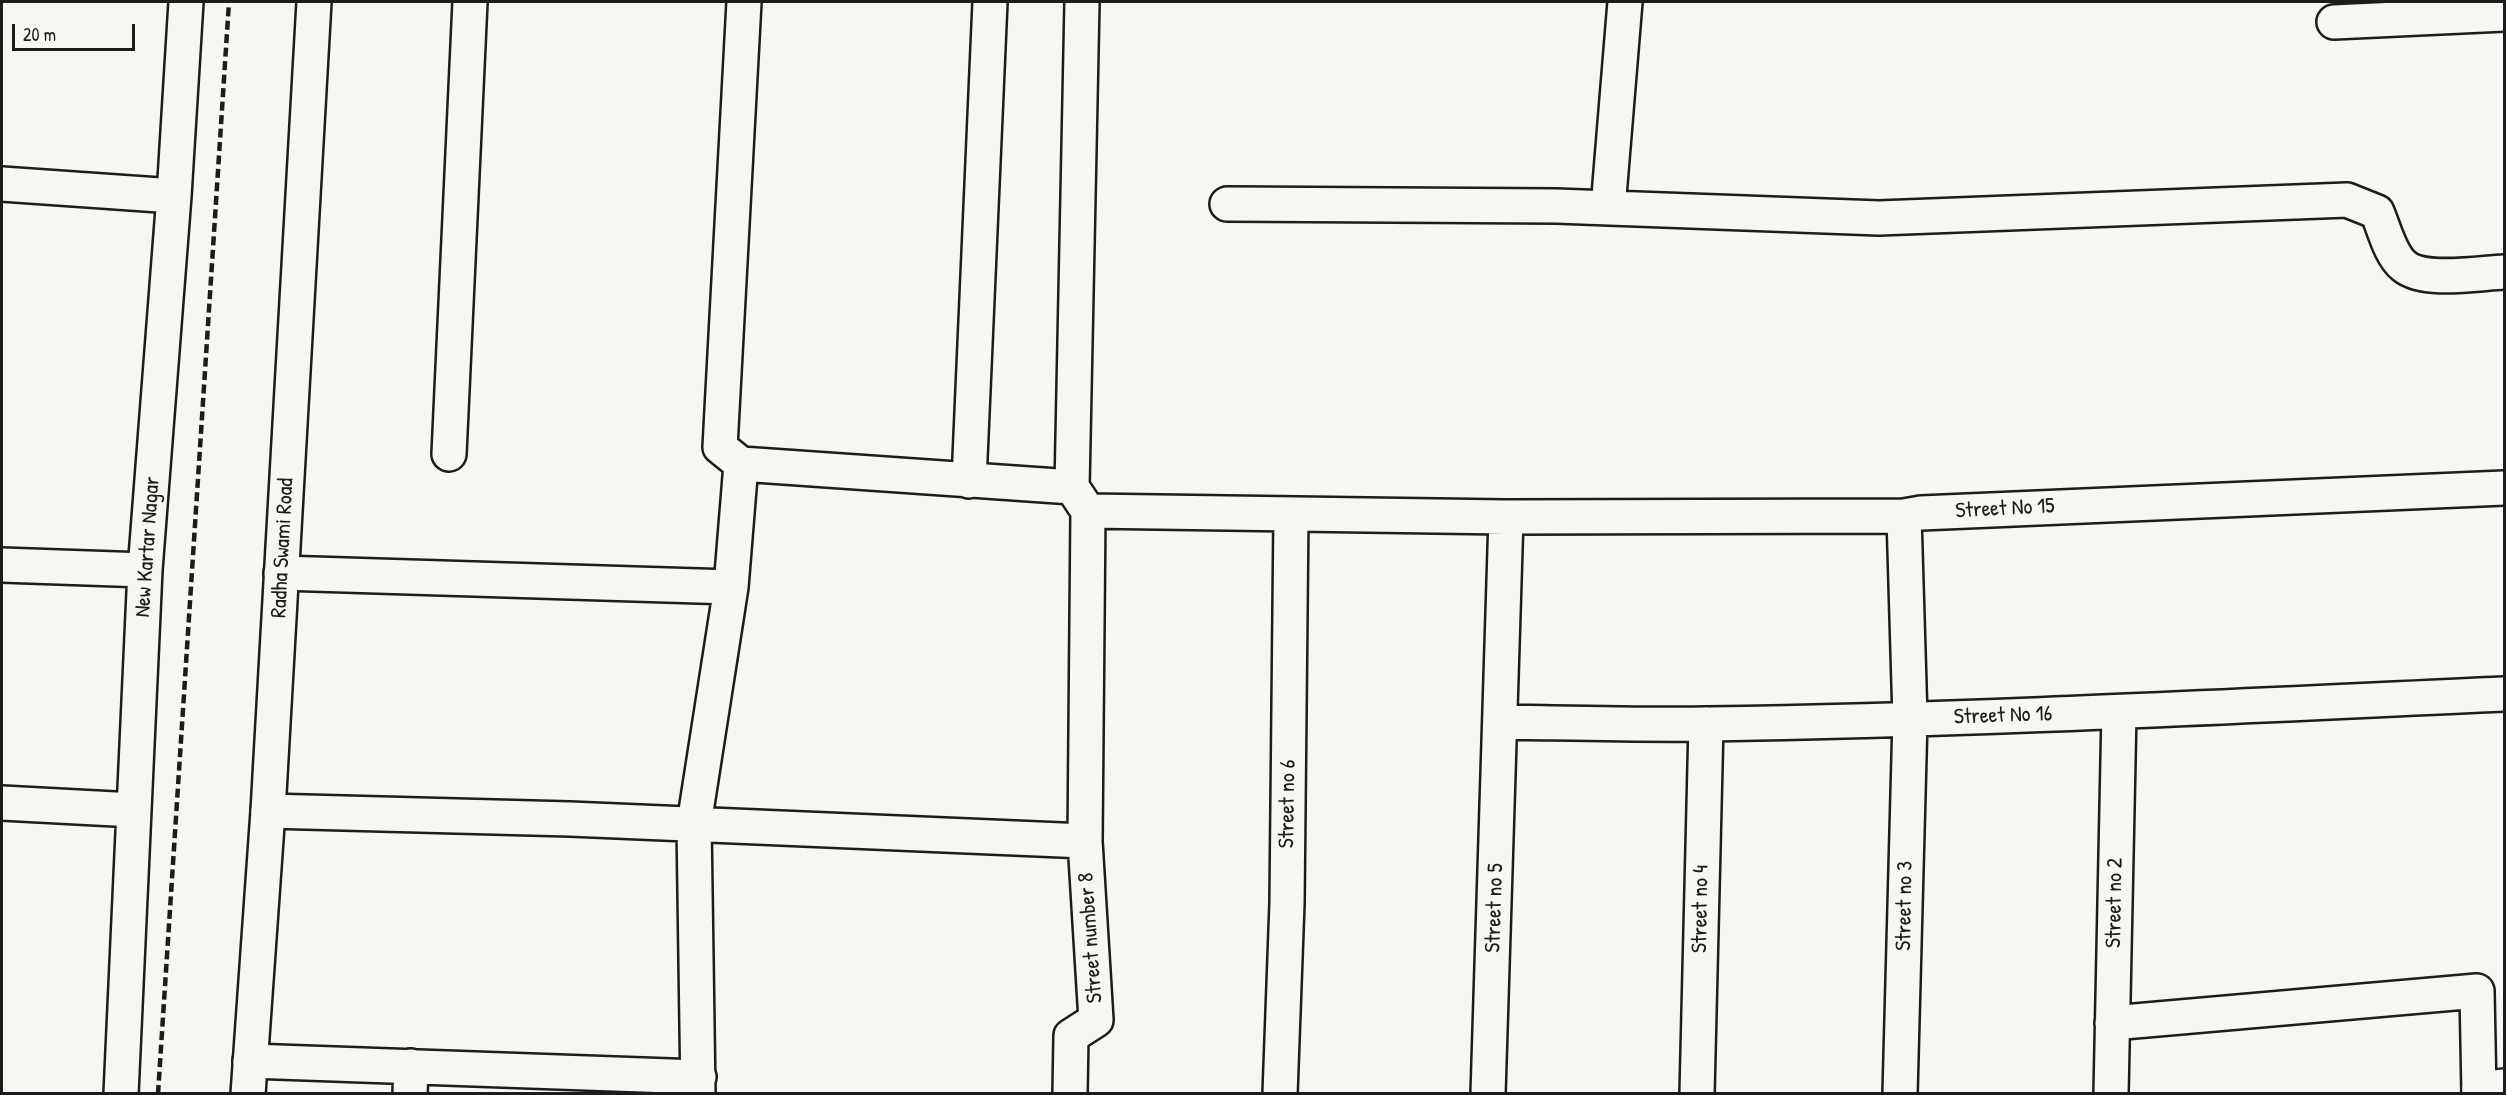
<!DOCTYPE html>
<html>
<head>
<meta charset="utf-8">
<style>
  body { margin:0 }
  #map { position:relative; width:2506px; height:1095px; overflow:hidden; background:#f6f6f2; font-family:"Patrick Hand",sans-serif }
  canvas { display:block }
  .frame { position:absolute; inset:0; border:3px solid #1c1c1c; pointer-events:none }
  .scale { position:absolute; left:12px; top:24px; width:123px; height:27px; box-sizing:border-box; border:3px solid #1c1c1c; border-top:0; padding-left:8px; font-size:18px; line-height:21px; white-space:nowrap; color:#1c1c1c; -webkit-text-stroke:4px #f6f6f2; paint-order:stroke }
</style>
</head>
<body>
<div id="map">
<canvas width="2506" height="1095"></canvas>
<div class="frame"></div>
<div class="scale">20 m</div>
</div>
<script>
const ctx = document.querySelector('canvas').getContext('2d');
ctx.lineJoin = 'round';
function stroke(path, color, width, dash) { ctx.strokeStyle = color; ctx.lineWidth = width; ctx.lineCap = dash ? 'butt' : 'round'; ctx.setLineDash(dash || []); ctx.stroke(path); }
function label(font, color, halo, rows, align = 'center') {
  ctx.font = font + ' "Patrick Hand",sans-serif'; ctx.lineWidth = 4.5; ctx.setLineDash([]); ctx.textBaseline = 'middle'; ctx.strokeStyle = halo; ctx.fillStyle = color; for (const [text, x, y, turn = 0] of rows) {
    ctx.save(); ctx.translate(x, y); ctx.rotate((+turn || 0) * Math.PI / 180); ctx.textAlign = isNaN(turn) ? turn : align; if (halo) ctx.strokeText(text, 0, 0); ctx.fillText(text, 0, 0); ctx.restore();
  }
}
const minor = new Path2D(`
  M 744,2 L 720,447 L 741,464 L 1072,487 L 1088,511
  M 2334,22 L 2504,14
  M 2,184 L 174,196
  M 1227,204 L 1556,206 L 1879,218 L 2347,200 L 2377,212 C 2384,228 2390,255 2404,266 C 2424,283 2479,273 2504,272
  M 1608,208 L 1625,2
  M 449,454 L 470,2
  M 969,481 L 990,2
  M 1072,487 L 1082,2
  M 2,565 L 145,570
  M 281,573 L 731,587
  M 1501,722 C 1570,723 1639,725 1708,724 C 1973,720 2239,706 2504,694
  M 2,803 L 134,810
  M 268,811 L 570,819 L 1085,841 L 1088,511 L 1506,517 L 1904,516 L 1921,513 L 2504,488
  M 2112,1023 L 2477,991 L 2479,1094
  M 250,1061 L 699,1077
  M 121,1094 L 145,570 L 174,196 L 186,2
  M 410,1094 L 411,1066
  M 698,1094 L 694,824 L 731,587 L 741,464
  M 1070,1094 L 1071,1036 L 1096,1020 L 1085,841
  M 1280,1094 L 1287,903 L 1291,514
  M 1488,1094 L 1506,517
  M 1697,1094 L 1706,724
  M 1900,1094 L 1910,719 L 1904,516
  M 2111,1094 L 2119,712`);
const tertiary = new Path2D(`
  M 2479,1089 L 2504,1086
  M 248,1094 L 268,811 L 314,2`);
stroke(minor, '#1c1c1c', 38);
stroke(tertiary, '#1c1c1c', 38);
stroke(minor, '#f6f6f2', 33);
stroke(tertiary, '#f6f6f2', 33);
stroke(new Path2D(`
  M 158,1094 L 229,2`), '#1c1c1c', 4.5, [9, 4.5]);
label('22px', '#1c1c1c', '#f6f6f2', [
  ["Street No 15",2005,509,-3],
  ["New Kartar Nagar",148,547,-86],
  ["Radha Swami Road",283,548,-87],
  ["Street No 16",2003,716,-2],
  ["Street no 6",1288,804,-89],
  ["Street no 2",2115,903,-89],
  ["Street no 3",1905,906,-89],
  ["Street no 5",1495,908,-88],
  ["Street no 4",1701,909,-89],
  ["Street number 8",1091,938,-94]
]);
</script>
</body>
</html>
